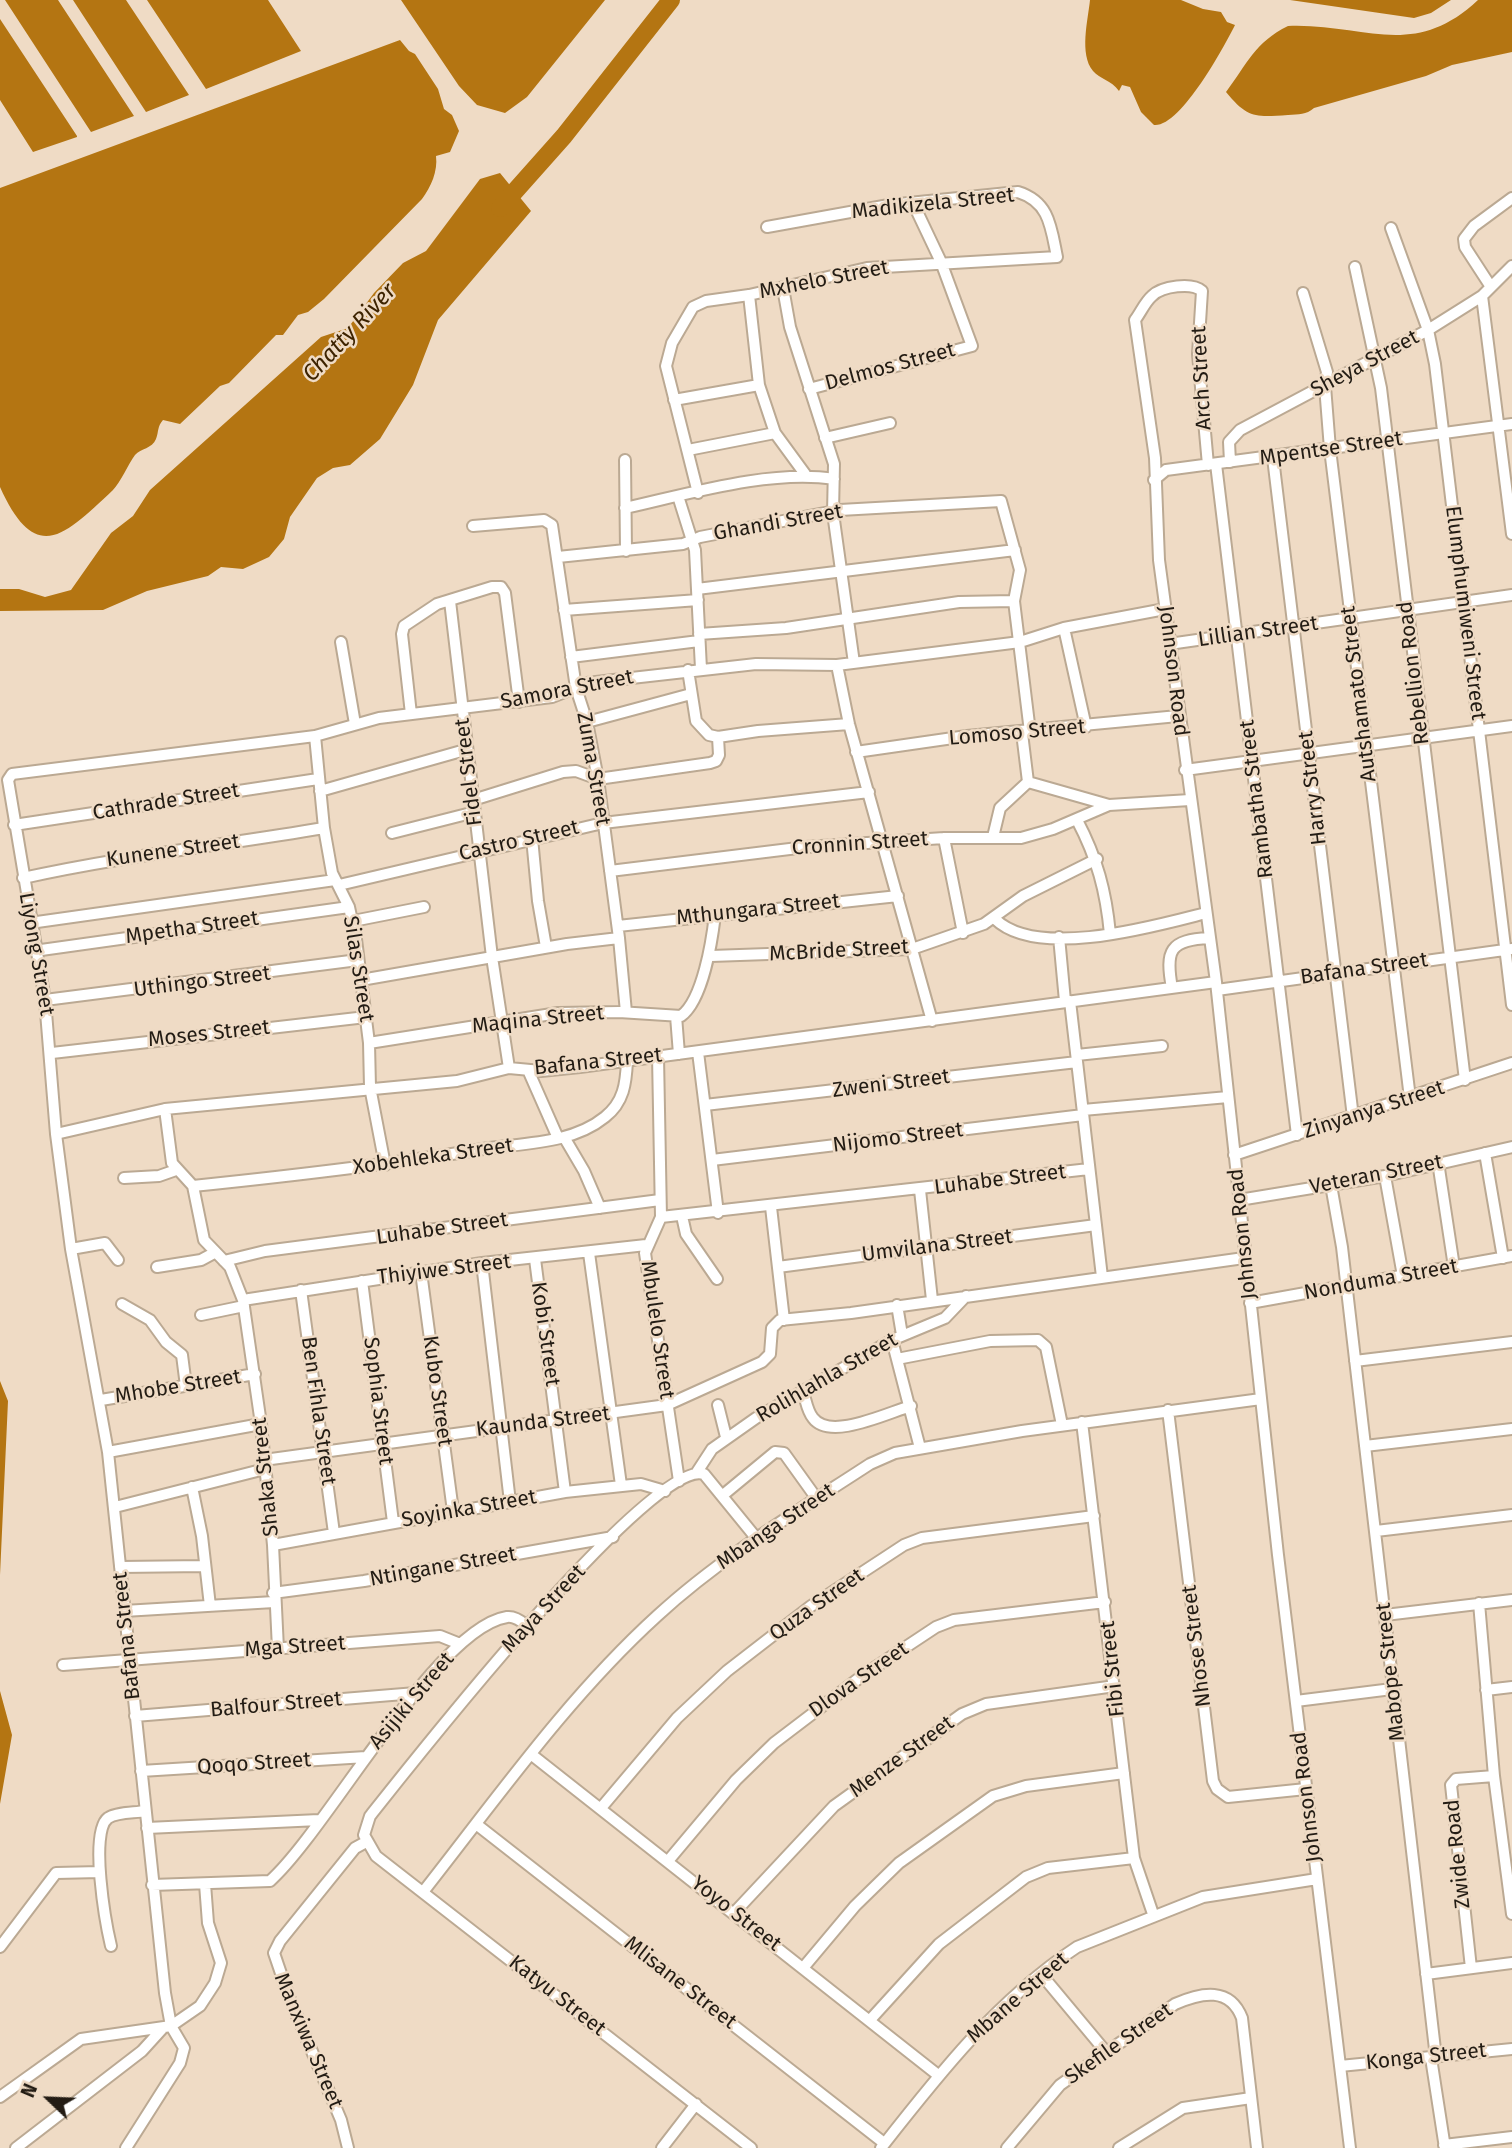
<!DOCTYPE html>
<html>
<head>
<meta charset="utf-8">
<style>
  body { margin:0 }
  #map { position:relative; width:1512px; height:2148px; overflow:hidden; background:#efdbc5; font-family:"Fira Sans",sans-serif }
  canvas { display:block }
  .north { position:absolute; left:14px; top:2064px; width:70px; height:70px; -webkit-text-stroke:5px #efdbc5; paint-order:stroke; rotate:293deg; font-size:19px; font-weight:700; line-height:28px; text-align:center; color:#231c14 }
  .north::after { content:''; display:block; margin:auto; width:24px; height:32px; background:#231c14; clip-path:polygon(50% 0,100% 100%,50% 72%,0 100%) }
</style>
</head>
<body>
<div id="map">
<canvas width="1512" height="2148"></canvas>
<div class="north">N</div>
</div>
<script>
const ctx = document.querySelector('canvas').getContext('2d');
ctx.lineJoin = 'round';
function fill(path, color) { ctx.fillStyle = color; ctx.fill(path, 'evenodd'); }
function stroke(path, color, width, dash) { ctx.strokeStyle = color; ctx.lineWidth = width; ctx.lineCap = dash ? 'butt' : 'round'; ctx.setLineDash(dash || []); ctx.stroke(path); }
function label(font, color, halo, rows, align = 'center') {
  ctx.font = font + ' "Fira Sans",sans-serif'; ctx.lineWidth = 5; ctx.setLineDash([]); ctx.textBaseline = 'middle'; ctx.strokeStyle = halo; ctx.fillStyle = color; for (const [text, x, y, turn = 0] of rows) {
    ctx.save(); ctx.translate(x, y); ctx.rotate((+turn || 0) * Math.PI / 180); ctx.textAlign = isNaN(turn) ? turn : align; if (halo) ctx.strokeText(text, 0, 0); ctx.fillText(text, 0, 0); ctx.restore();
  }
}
fill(new Path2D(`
  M 5,0 L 58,0 L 134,116 L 91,132 Z
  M 73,0 L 126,0 L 189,95 L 146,112 Z
  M 147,0 L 268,0 L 301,51 L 206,89 Z
  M 401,0 L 605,0 L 527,97 L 505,113 L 477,105 L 459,86 Z
  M 1090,0 L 1181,0 L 1203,9 L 1221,12 L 1227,22 L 1235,25 C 1224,47 1180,128 1154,125 L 1141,112 L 1130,87 L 1122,85 L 1119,91 C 1111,80 1100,79 1093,71 C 1079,54 1088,20 1090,0 Z
  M 1290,0 L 1451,0 L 1431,13 L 1414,18 Z
  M 1478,0 L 1512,0 L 1512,52 L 1452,65 L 1426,76 L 1314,108 C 1306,115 1299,114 1288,115 C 1256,117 1248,119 1226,92 C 1247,64 1255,42 1288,26 C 1364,23 1413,61 1478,0 Z
  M 0,19 L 77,136 L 77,137 L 33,152 L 0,100 Z
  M 400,40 L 409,51 L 415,54 L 438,89 L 444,109 L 452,115 L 459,131 L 450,152 L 436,156 C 438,171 431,187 422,199 L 324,299 L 308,312 L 298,315 L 283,335 L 276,335 L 229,383 L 220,386 L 180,424 L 163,420 C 157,427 159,431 156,439 C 152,449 141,448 135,455 C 129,463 120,483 113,490 C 65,535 36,567 0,487 L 0,188 Z
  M 500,173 L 531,211 L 438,320 L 413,385 L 380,439 L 350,465 L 333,468 L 317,478 L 290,517 L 284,539 L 269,557 L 243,569 L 221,567 L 208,576 L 147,591 L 103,610 L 0,611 L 0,589 L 19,589 L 45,597 L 71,590 L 111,533 L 133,516 L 150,490 L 321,337 L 348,328 L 374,293 L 403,263 L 426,251 L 480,179 Z
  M 0,1381 L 8,1401 L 0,1575 Z
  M 0,1691 L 12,1735 L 0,1804 Z`), '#b47512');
stroke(new Path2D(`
  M 500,208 L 564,136 L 671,0`), '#b47512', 18);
const minor = new Path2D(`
  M 1391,228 L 1428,330 L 1435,364 L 1512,1005
  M 1355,267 L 1381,388 L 1465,1080
  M 1491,287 L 1465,247 L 1464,239 L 1474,226 L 1512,198
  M 783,288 L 790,327 L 834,464 L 833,513 L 854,663
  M 1303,293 L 1327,372 L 1325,386 L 1330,449 L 1410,1098
  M 749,295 L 759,385 L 775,433 L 805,474
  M 1482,296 L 1512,534
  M 809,389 L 972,346 L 941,262 L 913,203
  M 674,400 L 759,385
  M 825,438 L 890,423
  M 688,450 L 775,433
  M 1273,458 L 1353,1117
  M 625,460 L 626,551
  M 1230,462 L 1229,442 L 1240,430 L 1428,330 L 1482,296 L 1512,266
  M 1216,464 L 1297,1135
  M 1208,465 L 1198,354 L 1202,291 C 1192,282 1162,286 1152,296 C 1145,302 1141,312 1135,320 L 1155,458 L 1159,560 L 1216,982 L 1278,1555 L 1350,2148
  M 1154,480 L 1166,470 L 1512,424
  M 698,493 L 666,366 L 672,343 L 693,307 L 706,301 L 749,295 L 867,268 L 1057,257 C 1051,228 1050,202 1018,192 L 889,205 L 767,227
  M 678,496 L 695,550 L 701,669
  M 625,508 C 688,494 771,469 834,479
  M 473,526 L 544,520 L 552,525 L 576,688 L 587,722 L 598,779 L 619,938 L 626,1012
  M 558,557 L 683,544 L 700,537 L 840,510 L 1001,501 L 1020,570 L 1014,601 L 1030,732
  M 697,589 L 1015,550
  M 450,601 L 492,957 L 509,1068
  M 564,610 L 698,600
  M 1064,628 L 1086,727
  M 699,634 L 786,628 L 959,602 L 1014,601
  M 341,642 L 355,724
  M 1169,644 L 1512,595
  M 571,657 L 699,641
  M 837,665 L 849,724 L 932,1021
  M 688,670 L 696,721 L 709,735 L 718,737 L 758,731 L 849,724
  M 411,714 L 402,634 L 404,626 L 437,604 L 492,587 L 501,587 L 505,593 L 519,702
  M 587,722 L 691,694
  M 1022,733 L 1028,782
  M 315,736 L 324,828 L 332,873 L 349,907 L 356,939 L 369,1043 L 370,1087 L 385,1165
  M 856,752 L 967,736 L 1178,716
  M 1185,770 L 1512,726
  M 1028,782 L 1109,805
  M 320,791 L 465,750
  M 473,800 L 563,772 L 576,771 L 598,779 L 710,763 L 716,761 L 719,755 L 718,737
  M 1077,820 C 1097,858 1106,891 1110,934
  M 14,825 L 318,779
  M 392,833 L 475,812
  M 993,837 L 1000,808 L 1028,782
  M 532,838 L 538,901 L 546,947
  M 944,838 L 963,933
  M 610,871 L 806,847 L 944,838 L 1021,838 L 1053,829 L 1109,805 L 1190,800
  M 23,878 C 122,856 224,845 324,828
  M 339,885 L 603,823 L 869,792
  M 995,919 C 1037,960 1155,926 1206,913
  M 353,921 L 424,907
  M 30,923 L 335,880
  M 618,926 L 898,896
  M 1059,937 L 1065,1001
  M 34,951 L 349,907
  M 711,956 L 912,949 L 984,924 L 1023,896 L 1097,859
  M 361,980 L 567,944 L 619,938
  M 1172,988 C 1165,950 1170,940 1209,938
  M 1217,990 L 1512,949
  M 45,1000 L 358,960
  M 1070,1001 L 1102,1277
  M 676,1016 L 679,1054
  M 369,1043 L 558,1013 L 619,1012 L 681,1016 C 703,1000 712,940 715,915
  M 698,1052 L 718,1213
  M 52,1053 L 366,1017
  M 1077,1055 L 1162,1046
  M 658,1056 L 661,1217 L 645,1253 L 679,1481
  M 528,1070 L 558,1138
  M 705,1105 L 1077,1062
  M 165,1109 L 172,1163 L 193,1186 L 204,1240 L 230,1267 L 243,1300 L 261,1424 L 273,1545 L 278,1649
  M 1083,1110 L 1228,1097
  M 56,1134 L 45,1000 L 8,780 L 12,774 L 315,736 L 379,718 L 552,697 L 587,683 L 756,664 L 837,665 L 1020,642 L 1064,628 L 1165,609
  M 564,1137 L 584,1171 L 600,1208
  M 1485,1153 L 1503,1258
  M 1234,1155 L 1512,1063
  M 712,1160 L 1083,1115
  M 1438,1162 L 1454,1267
  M 1385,1176 L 1403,1276
  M 124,1178 L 159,1176 L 176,1170
  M 1331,1185 L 1342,1247 L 1436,2058
  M 193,1186 C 290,1176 387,1165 483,1149 C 523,1143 572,1144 605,1117 C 624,1102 626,1083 627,1061
  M 920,1190 L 932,1300
  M 1239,1200 L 1385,1176 L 1512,1147
  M 771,1207 L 784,1320
  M 682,1216 L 686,1234 L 717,1279
  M 661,1217 L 1089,1169
  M 71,1249 L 105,1243 L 118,1260
  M 589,1253 L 621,1485
  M 535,1259 L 565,1492
  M 224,1261 L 265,1251 L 660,1200
  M 482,1263 L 510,1502
  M 157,1267 L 201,1260 L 214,1253
  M 778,1267 L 1096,1225
  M 421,1272 L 453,1511
  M 362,1281 L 393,1522
  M 301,1290 L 334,1533
  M 243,1300 L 482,1263 L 646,1245
  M 1250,1303 L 1512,1256
  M 122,1304 L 150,1320 L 166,1342 L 182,1355 L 186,1386
  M 897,1305 L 902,1335
  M 201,1315 L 244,1306
  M 892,1340 L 920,1448
  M 897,1359 L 990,1341 L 1038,1340 L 1046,1347 L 1062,1425
  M 1355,1361 L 1512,1342
  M 803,1392 C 806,1400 807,1411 813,1418 C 830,1441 887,1413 911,1406
  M 101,1400 L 255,1374
  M 718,1405 L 726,1437
  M 1168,1410 L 1213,1781 L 1217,1789 L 1228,1797 L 1306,1789
  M 1082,1422 L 1134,1858 L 1153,1914
  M 1365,1446 L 1512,1429
  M 108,1452 L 261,1424
  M 264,1460 L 667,1405 L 762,1362 L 770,1354 L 772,1328 L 780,1320 L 851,1313 L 1244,1258
  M 697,1472 L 712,1449 L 756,1418 L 892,1340 L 945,1318 L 966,1296
  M 192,1487 L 202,1536 L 210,1606
  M 723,1495 L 775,1452 L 784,1453 L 817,1499
  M 115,1507 L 265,1469
  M 1376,1531 L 1512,1515
  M 273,1545 L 565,1492 L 641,1484 L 665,1491
  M 120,1567 L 205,1566
  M 273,1593 L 364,1581 L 613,1537
  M 1479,1603 L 1494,1776 L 1512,1914
  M 124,1611 L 274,1602
  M 1385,1615 L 1512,1600
  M 63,1665 L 440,1636 L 460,1644
  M 1486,1690 L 1512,1687
  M 1296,1701 L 1392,1689
  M 135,1716 L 416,1693
  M 532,1755 L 938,2075
  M 141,1771 L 366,1757
  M 601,1808 L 677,1718 L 727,1671 L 811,1606 L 904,1545 L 922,1538 L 1094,1516
  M 476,1824 L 884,2143
  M 147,1828 L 319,1820
  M 668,1861 L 736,1780 L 774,1743 L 862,1676 L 936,1627 L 954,1620 L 1105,1602
  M 152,1885 L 270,1881 C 328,1829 436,1628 507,1617 C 514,1616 520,1620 526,1625
  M 423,1892 C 497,1798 568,1697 657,1616 C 721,1557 798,1511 870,1464 L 895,1453 L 1022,1431 L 1261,1399
  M 734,1913 L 834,1806 L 962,1714 L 986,1704 L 1115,1686
  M 111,1946 C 106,1925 89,1832 108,1818 C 117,1812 135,1813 145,1811
  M 0,1947 L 56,1873 L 100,1872
  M 803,1968 L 855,1906 L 899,1863 L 993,1796 L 1026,1786 L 1124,1773
  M 1471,1968 L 1451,1785 L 1456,1779 L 1494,1776
  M 1041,1974 L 1106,2052
  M 1426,1974 L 1512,1963
  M 870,2020 L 939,1944 L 1026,1877 L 1048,1868 L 1134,1858
  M 1431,2058 L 1445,2148
  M 1340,2066 L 1512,2049
  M 0,2097 L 81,2039 L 171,2026 L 200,2006 L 215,1983 L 221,1963 L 208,1923 L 205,1884
  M 1444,2145 L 1512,2137
  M 16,2148 L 142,2051 L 162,2029
  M 126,2148 L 180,2063 L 184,2048 L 171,2026 L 165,1993 L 108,1452 L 71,1249 L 56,1134 L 165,1109 L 457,1081 L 509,1068 L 541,1071 L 580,1067 L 1216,982
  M 348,2148 L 341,2120 L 289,1997 L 274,1953 L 280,1941 L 355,1848 L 366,1842
  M 662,2148 L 696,2104
  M 751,2148 L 376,1856 L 364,1835 L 370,1816 C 409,1767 652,1457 704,1474 L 757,1539
  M 881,2148 C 939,2074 997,2000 1077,1947 L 1203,1897 L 1317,1879
  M 1007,2148 L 1060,2085 L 1175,2004 C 1202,1992 1230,1987 1242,2018 L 1257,2148
  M 1119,2148 L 1183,2108 L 1251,2098`);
stroke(minor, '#bba993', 14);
stroke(minor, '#fff', 10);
label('21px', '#231c14', '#efdbc5', [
  ["Madikizela Street",933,204,-6],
  ["Mxhelo Street",824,280,-11],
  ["Sheya Street",1365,364,-28],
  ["Delmos Street",890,367,-15],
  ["Arch Street",1202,378,-93],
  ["Mpentse Street",1331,449,-8],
  ["Ghandi Street",778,523,-10],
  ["Elumphumiweni Street",1465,613,83],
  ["Lillian Street",1258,632,-8],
  ["Johnson Road",1173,671,83],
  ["Rebellion Road",1414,673,-97],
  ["Samora Street",567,690,-11],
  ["Autshamato Street",1359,694,-97],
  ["Lomoso Street",1017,733,-5],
  ["Zuma Street",593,769,80],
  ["Fidel Street",469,772,-97],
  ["Harry Street",1313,788,-97],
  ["Rambatha Street",1257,799,-97],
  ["Cathrade Street",166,802,-9],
  ["Castro Street",519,841,-13],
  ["Cronnin Street",860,844,-4],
  ["Kunene Street",173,851,-8],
  ["Mthungara Street",758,910,-6],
  ["Mpetha Street",192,928,-8],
  ["McBride Street",839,951,-3],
  ["Liyong Street",36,954,80],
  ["Silas Street",358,969,81],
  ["Bafana Street",1364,969,-8],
  ["Uthingo Street",202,982,-7],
  ["Maqina Street",538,1020,-6],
  ["Moses Street",209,1034,-6],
  ["Bafana Street",598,1062,-6],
  ["Zweni Street",891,1084,-7],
  ["Zinyanya Street",1374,1110,-18],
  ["Nijomo Street",898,1138,-7],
  ["Xobehleka Street",433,1157,-8],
  ["Veteran Street",1376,1175,-11],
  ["Luhabe Street",1000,1180,-7],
  ["Luhabe Street",442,1229,-8],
  ["Johnson Road",1243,1234,-96],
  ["Umvilana Street",937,1246,-7],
  ["Thiyiwe Street",444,1270,-7],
  ["Nonduma Street",1381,1280,-10],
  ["Mbulelo Street",657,1330,82],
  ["Kobi Street",545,1334,82],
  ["Rolihlahla Street",827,1378,-30],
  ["Mhobe Street",178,1387,-9],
  ["Kubo Street",437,1391,82],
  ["Sophia Street",378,1401,83],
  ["Ben Fihla Street",318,1411,82],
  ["Kaunda Street",543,1422,-7],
  ["Shaka Street",266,1477,-96],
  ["Soyinka Street",469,1509,-10],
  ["Mbanga Street",776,1527,-34],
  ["Ntingane Street",443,1567,-10],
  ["Quza Street",817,1605,-35],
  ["Maya Street",544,1609,-47],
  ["Bafana Street",127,1636,-96],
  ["Nhose Street",1197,1646,-97],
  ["Mga Street",295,1647,-4],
  ["Fibi Street",1113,1669,-96],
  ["Mabope Street",1391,1672,-96],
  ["Dlova Street",859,1680,-35],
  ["Asijiki Street",412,1701,-50],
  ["Balfour Street",276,1705,-5],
  ["Menze Street",902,1757,-36],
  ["Qoqo Street",254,1764,-4],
  ["Johnson Road",1307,1797,-97],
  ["Zwide Road",1458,1854,-96],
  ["Yoyo Street",736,1914,38],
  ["Mlisane Street",680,1983,38],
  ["Katyu Street",557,1996,38],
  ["Mbane Street",1018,1998,-41],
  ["Manxiwa Street",308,2041,67],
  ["Skefile Street",1119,2044,-35],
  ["Konga Street",1426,2057,-6]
]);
label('italic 23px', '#3d2300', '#efdbc5', [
  ["Chatty River",350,333,-47]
]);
</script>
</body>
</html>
